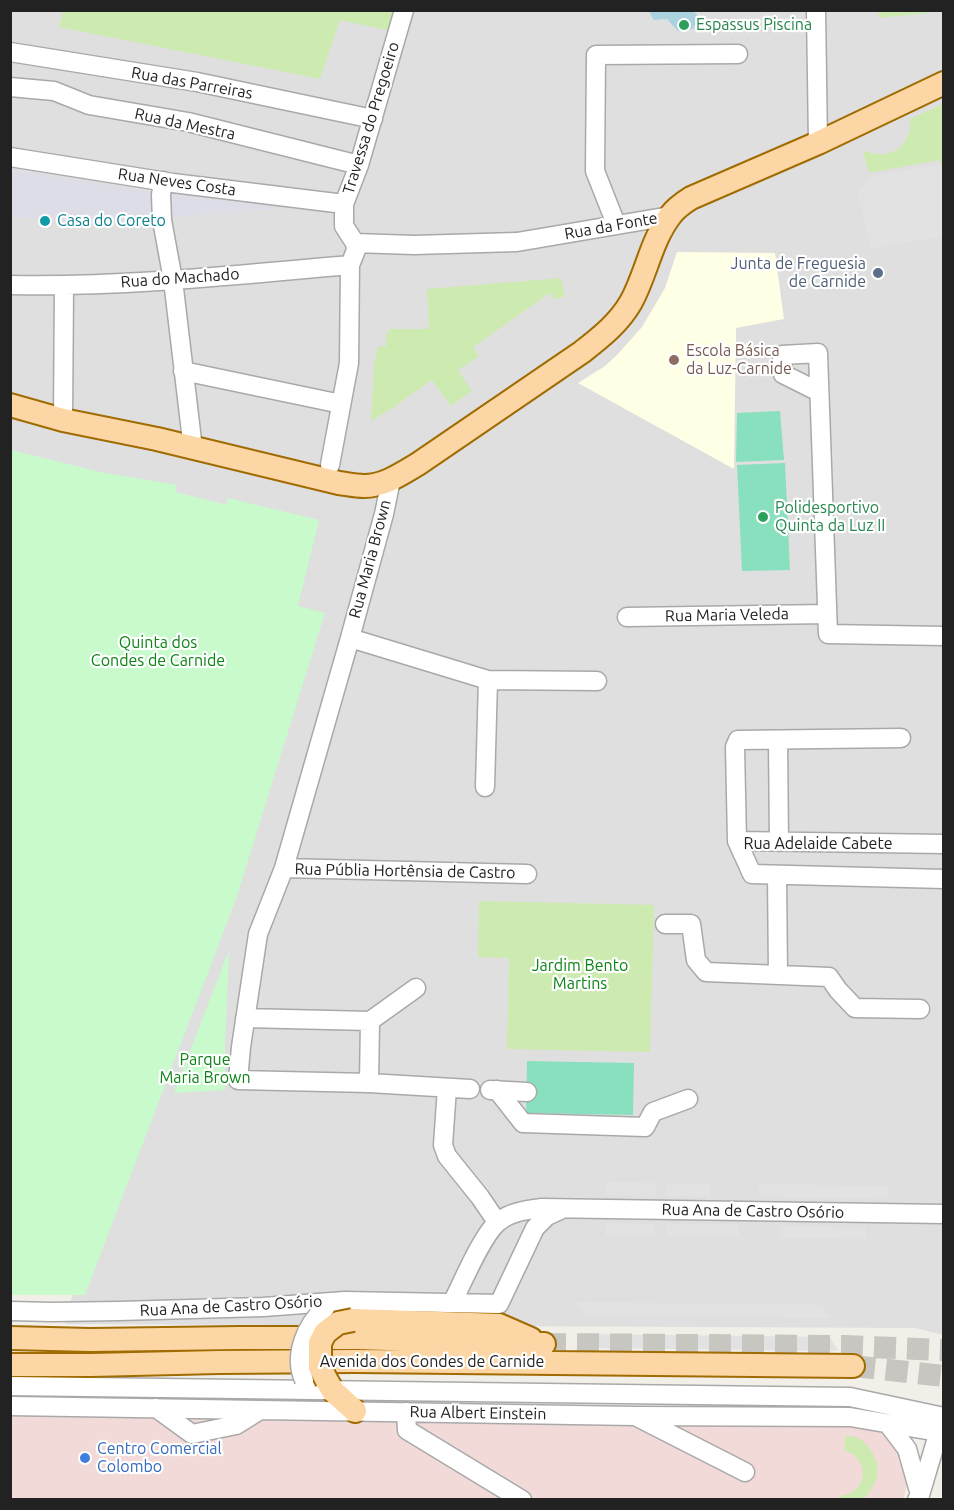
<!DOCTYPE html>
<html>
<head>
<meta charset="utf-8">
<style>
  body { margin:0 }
  #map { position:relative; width:954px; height:1510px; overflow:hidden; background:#f2efe9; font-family:Ubuntu,sans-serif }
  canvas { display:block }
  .frame { position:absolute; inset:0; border:12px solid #222; pointer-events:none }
</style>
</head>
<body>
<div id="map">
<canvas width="954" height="1510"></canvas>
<div class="frame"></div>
</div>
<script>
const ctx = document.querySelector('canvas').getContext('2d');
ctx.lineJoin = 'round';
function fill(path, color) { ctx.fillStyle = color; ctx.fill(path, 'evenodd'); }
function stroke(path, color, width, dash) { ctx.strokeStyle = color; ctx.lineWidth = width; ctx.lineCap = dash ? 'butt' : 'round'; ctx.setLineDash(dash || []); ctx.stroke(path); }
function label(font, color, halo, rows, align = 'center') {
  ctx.font = font + ' Ubuntu,sans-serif'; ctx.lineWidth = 4.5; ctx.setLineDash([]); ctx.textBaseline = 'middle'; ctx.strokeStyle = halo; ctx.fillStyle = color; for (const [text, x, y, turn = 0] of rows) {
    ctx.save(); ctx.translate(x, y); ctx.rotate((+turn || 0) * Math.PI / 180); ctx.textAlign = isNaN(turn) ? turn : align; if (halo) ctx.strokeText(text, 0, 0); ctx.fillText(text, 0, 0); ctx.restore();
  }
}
fill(new Path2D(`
  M 10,11 L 63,11 L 63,13 L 313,11 L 943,11 L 943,1335 L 915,1328 L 65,1324 L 266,543 L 11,477 Z`), '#e0dfdf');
fill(new Path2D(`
  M 11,1408 L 850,1420 L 889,1430 L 907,1467 L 907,1486 L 903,1500 L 11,1500 Z`), '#f2dad9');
fill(new Path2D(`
  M 677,252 L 775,253 L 784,319 L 736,328 L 734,469 L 578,383 L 605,366 L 617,355 L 642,327 L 665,288 Z`), '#ffffe5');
fill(new Path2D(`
  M 927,10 L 927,13 L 879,18 L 878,11 Z
  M 63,11 L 397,11 L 391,31 L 340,20 L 320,79 L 59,27 Z
  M 943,104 L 943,175 L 941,164 L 939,160 L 874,172 L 870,172 L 868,170 L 863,150 C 888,162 912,148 910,119 Z
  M 561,278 L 565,296 L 555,300 L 550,293 L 473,347 L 479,356 L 458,370 L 472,391 L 451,406 L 432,380 L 391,409 L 371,421 L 374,365 L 378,346 L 386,347 L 386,334 L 391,329 L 429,329 L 427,289 Z
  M 479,901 L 654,905 L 650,1052 L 507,1049 L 509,958 L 478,957 Z
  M 845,1436 C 849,1436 852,1436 855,1437 C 870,1442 881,1463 877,1478 C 874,1486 869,1493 864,1499 L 839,1499 L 839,1496 C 869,1493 871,1459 844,1450 Z`), '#cdebb0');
fill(new Path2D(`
  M 11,450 L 105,473 L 177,485 L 175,492 L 223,504 L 227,504 L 228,498 L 319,520 L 298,606 L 325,613 L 236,899 L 85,1295 L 11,1295 Z
  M 229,950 L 225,1048 L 225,1090 L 174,1093 Z`), '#c8facc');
fill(new Path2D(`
  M 780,411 L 784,460 L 736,462 L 737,413 Z
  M 785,463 L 790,570 L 742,571 L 737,465 Z
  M 527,1061 L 634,1063 L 633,1115 L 526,1113 Z`), '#88e0be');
fill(new Path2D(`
  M 941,164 L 944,175 L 943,236 L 871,249 L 858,193 L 871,176 Z
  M 606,1182 L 656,1183 L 656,1196 L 606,1195 Z
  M 667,1183 L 711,1184 L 710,1197 L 667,1196 Z
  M 759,1184 L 888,1186 L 888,1199 L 759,1197 Z
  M 605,1223 L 655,1224 L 655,1236 L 605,1235 Z
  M 667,1224 L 739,1225 L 739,1237 L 667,1236 Z
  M 781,1226 L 866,1227 L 866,1239 L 781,1238 Z
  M 576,1302 L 822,1305 L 831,1318 L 585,1315 Z
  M 584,1334 L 830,1337 L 838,1351 L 594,1348 Z`), '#e2e2e2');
fill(new Path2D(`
  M 10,170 L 156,192 L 158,222 L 11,218 Z
  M 166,193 L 278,207 L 278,209 L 166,217 Z`), '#dddde8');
fill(new Path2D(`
  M 648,10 L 693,11 L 701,19 L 692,29 L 678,31 L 667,19 L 654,20 Z`), '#aad3df');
stroke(new Path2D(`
  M 544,1344 L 845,1346 L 944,1350
  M 853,1366 L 944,1376`), '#c8c6c1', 22, [22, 11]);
const minor = new Path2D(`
  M 816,10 L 818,143
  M 10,52 L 197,82 L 373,119
  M 10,87 L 54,91 L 89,105 L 188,122 L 359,165
  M 10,157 L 173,183 L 344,204
  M 163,181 L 161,195 L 162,220 L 173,280 L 193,449
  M 616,224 L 595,171 L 596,55 L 738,54
  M 355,243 L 414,245 L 517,242 L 670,216
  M 10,285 C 124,287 237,275 350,265
  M 183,371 L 341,404
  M 819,392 L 783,374 L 782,355 L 818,353 L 828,634 L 944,636
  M 63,420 L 64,286
  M 330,465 L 349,363 L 350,265 L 356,250 L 355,243 L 344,226 L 344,204 L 359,165 L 404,10
  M 627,617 L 827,614
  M 350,638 L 488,680 L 485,787
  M 488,680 L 597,681
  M 901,738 L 738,740 L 735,747 L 737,841 L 752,874 L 944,879
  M 778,740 L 779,842
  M 737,841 L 944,844
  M 284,868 L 527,874
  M 777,875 L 778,975
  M 665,924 L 691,924 L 696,960 L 706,972 L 829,977 L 838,990 L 855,1008 L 920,1009
  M 245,1018 L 370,1021 L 369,1083 L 238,1080 L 241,1047 L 258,934 L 284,868 L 350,638 L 384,514 L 391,480
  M 370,1021 L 416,988
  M 369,1083 L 470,1089
  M 447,1088 L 443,1145 L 447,1156 L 480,1197 L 497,1222
  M 490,1090 L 527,1092
  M 497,1090 L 523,1123 L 645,1127 L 653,1112 L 688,1099
  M 452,1303 C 462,1284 482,1235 498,1222 C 510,1212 526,1210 541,1208 L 944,1214
  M 10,1311 L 52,1312 L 119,1311 L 263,1307 L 345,1301 L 499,1304 L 535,1228 L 547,1216 L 562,1209
  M 10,1386 L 850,1397 L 944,1417
  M 10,1406 L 635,1416 L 850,1417 L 944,1433
  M 156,1408 L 192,1434 L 236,1425 L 260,1410
  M 406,1412 L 407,1430 L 522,1500
  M 639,1418 L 745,1472
  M 888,1424 L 907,1449 L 920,1495
  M 917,1500 L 920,1495 L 942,1421`);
const major = new Path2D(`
  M 10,405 L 63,420 L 157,439 L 339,483 C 347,484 355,486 364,486 C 384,486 401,474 418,464 L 582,352 C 601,337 619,323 631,302 C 646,275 651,241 670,216 C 675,209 683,203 691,198 L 818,143 L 944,83
  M 353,1320 L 499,1325 L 531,1339
  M 10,1338 L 90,1340 L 240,1338 L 357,1338 L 544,1344
  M 10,1365 L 91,1365 L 219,1362 L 355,1361 L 853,1366
  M 327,1381 L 333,1391 L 355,1411`);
stroke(minor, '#a9a9a9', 21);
stroke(major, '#a06b00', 26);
stroke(minor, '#fff', 18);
stroke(major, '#fcd6a4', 22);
const minorBridge = new Path2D(`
  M 304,1380 C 293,1355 306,1325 325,1308`);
const majorBridge = new Path2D(`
  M 327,1381 L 320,1367 L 320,1343 L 325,1333 L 338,1323 L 353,1320`);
stroke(minorBridge, '#a9a9a9', 21, []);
stroke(majorBridge, '#a06b00', 26, []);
stroke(minorBridge, '#fff', 18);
stroke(majorBridge, '#fcd6a4', 22);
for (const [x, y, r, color] of [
  [684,25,6,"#2e9e5b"],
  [45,221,6,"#0f9aa8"],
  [878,273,6,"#5c6f8a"],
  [674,360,6,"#8d6e63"],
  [763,517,6,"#2e9e5b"],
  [85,1458,6,"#3f7fe0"]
]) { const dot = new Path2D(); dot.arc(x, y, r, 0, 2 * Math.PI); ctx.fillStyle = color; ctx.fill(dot); stroke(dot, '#fff', 2); }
label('16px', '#27864d', '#fff', [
  ["Espassus Piscina",696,25],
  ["Polidesportivo",775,508],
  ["Quinta da Luz II",775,526]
], 'left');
label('16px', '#222', '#fff', [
  ["Rua das Parreiras",192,83,10],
  ["Travessa do Pregoeiro",371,118,-73],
  ["Rua da Mestra",185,124,12],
  ["Rua Neves Costa",177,182,8],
  ["Rua da Fonte",611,226,-10],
  ["Rua do Machado",180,278,-4],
  ["Rua Maria Brown",370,559,-75],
  ["Rua Maria Veleda",727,615,-1],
  ["Rua Adelaide Cabete",818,844],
  ["Rua Públia Hortênsia de Castro",405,871,1],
  ["Rua Ana de Castro Osório",753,1211,1],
  ["Rua Ana de Castro Osório",231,1306,-3],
  ["Avenida dos Condes de Carnide",432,1362],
  ["Rua Albert Einstein",478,1413,1]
]);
label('16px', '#0d838f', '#fff', [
  ["Casa do Coreto",57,221]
], 'left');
label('16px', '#4e5e75', '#fff', [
  ["Junta de Freguesia",866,264],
  ["de Carnide",866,282]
], 'right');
label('16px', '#785e54', '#fff', [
  ["Escola Básica",686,351],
  ["da Luz-Carnide",686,369]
], 'left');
label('16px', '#0c8416', '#fff', [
  ["Quinta dos",158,643],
  ["Condes de Carnide",158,661],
  ["Jardim Bento",580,966],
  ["Martins",580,984],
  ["Parque",205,1060],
  ["Maria Brown",205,1078]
]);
label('16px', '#366cbe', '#fff', [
  ["Centro Comercial",97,1449],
  ["Colombo",97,1467]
], 'left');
</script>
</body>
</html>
